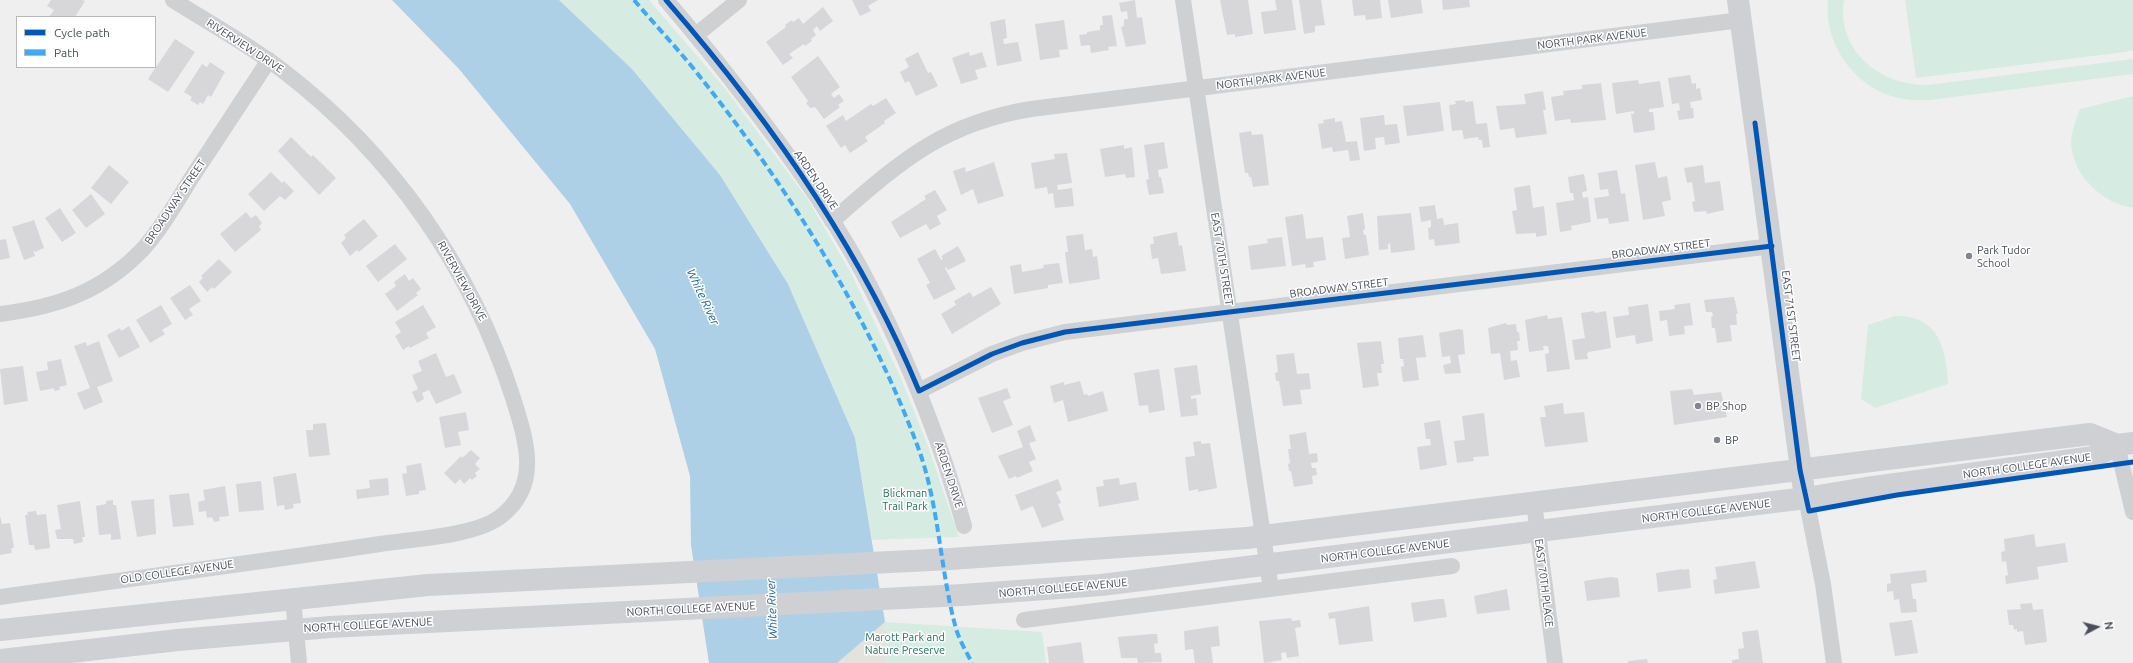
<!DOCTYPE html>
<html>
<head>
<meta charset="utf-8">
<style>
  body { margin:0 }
  #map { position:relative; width:2133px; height:663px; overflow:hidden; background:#f0efef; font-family:Ubuntu,sans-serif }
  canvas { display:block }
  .legend { position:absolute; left:16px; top:16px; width:140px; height:52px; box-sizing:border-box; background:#fff; border:1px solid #b6b8bd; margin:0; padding:5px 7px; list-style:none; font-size:12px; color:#484e5a }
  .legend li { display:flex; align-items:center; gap:8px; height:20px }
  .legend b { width:20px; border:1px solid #b6b8bd }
  .north { position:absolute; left:2077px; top:607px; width:40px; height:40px; -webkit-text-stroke:3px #fff; paint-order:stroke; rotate:83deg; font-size:11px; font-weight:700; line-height:16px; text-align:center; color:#484e5a }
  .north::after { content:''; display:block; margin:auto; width:14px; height:18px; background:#484e5a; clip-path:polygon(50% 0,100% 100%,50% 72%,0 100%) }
</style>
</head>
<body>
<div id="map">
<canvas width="2133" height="663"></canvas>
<ul class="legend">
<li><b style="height:5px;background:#0057b8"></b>Cycle path</li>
<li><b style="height:5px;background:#3fa9f5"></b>Path</li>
</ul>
<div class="north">N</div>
</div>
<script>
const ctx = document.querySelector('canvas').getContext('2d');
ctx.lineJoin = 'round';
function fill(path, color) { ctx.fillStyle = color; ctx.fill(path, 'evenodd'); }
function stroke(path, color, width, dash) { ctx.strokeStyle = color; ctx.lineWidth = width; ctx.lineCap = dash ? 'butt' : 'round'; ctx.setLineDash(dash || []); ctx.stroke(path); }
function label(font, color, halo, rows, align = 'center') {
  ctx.font = font + ' Ubuntu,sans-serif'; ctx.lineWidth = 3; ctx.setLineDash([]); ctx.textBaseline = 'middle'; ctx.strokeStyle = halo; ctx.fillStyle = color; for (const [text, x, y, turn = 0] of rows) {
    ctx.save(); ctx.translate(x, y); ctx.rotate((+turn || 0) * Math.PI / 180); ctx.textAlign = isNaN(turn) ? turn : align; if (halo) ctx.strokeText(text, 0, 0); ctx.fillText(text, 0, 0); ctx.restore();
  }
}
fill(new Path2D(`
  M 559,0 L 649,0 L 723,86 L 807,198 L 851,273 L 901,378 L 929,449 L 959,537 L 872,540 L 855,438 L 788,284 L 720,175 L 632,69 Z
  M 1828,0 L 1844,0 C 1836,51 1881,86 1928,85 L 2133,59 L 2133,74 L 1931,100 C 1916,101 1902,100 1888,95 C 1851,82 1823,40 1828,0 Z
  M 1905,0 L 2133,0 L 2133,51 L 1916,78 Z
  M 2133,96 L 2133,208 C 2102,203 2074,177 2071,144 C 2071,132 2076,120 2080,109 Z
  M 1895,316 C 1939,315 1946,348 1948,384 L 1875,408 L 1861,399 L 1868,325 Z
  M 885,622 L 1042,632 L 1046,663 L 885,663 Z`), '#d6ece3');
fill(new Path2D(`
  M 885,622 L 885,663 L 837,663 L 838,661 Z`), '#e3e2dc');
fill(new Path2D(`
  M 392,0 L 559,0 L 632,69 L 720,175 L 788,284 L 855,438 L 885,622 L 837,663 L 709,663 L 691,545 L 690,476 L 655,349 L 570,204 L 459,69 Z`), '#aed0e7');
fill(new Path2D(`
  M 51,0 L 82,0 L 85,1 L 75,17 L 49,17 L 54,10 L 47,6 Z
  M 852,0 L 878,0 L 868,6 L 871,11 L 860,16 Z
  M 1135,0 L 1137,18 L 1142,17 L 1146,44 L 1126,47 L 1121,27 L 1124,26 L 1124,19 L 1128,19 L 1127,11 L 1121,12 L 1119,3 Z
  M 1220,0 L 1248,0 L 1253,34 L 1235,37 L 1235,34 L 1227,35 Z
  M 1275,0 L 1292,0 L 1296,30 L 1264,34 L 1261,12 L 1277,10 Z
  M 1299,0 L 1321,0 L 1325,25 L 1315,26 L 1315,32 L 1304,34 Z
  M 1352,0 L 1380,0 L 1382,18 L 1366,20 L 1365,15 L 1354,16 Z
  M 1388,0 L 1421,0 L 1423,13 L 1391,18 Z
  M 1442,0 L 1469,0 L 1470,7 L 1443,10 Z
  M 823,7 L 833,21 L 820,31 L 817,26 L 813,30 L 816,35 L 811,39 L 812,41 L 805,46 L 804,44 L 789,54 L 793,58 L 783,65 L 766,42 L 786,27 L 785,25 L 792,20 L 793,22 L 799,18 L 803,24 Z
  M 1112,15 L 1117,46 L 1108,47 L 1109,50 L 1091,53 L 1090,45 L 1081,46 L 1079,35 L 1087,34 L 1087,32 L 1100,30 L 1100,25 L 1103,25 L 1102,16 Z
  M 1005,19 L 1007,38 L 1003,39 L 1004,44 L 1018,42 L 1022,61 L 997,66 L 990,22 Z
  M 1064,20 L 1068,49 L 1059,50 L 1060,57 L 1040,60 L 1035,24 Z
  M 175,39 L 195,52 L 168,92 L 148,79 Z
  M 918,52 L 928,73 L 931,72 L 938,86 L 916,96 L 909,81 L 905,83 L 900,72 L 909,67 L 905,59 Z
  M 969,52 L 970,56 L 982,52 L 987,67 L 975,70 L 978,79 L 961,84 L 952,58 Z
  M 818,56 L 840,87 L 831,94 L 834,98 L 839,94 L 844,101 L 838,105 L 840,107 L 824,119 L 815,107 L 810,108 L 806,103 L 808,101 L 791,77 Z
  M 210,62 L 225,72 L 211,97 L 208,95 L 203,104 L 200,102 L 198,105 L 190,100 L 192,97 L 184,92 L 202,64 L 207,67 Z
  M 1690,75 L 1692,84 L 1696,83 L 1696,89 L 1700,88 L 1702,100 L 1690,102 L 1691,108 L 1693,108 L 1694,118 L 1679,120 L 1677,111 L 1680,110 L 1679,103 L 1672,104 L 1668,78 Z
  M 1638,80 L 1639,84 L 1660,81 L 1664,107 L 1649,109 L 1649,112 L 1653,112 L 1655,130 L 1634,133 L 1631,114 L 1634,114 L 1634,111 L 1616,114 L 1612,83 Z
  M 1601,83 L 1606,120 L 1571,123 L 1570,119 L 1555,121 L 1551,97 L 1564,95 L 1563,91 L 1582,89 L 1582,85 Z
  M 1543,91 L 1546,110 L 1543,110 L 1547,134 L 1516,138 L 1514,128 L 1500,130 L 1496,106 L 1526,104 L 1524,94 Z
  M 886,98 L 896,113 L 884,121 L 885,123 L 865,137 L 868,141 L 850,153 L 845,145 L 841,148 L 826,126 L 843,115 L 846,121 L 871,104 L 873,106 Z
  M 1465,100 L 1465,102 L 1473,101 L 1476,124 L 1487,123 L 1490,147 L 1483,148 L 1482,140 L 1479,140 L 1478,137 L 1464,139 L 1462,130 L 1452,131 L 1449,105 L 1456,104 L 1455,101 Z
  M 1440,102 L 1444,131 L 1407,136 L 1403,106 Z
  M 1384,115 L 1385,125 L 1397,124 L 1400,143 L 1385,145 L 1384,137 L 1375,138 L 1376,149 L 1364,151 L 1360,118 Z
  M 1335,118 L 1335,122 L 1342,121 L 1346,142 L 1357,141 L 1360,160 L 1350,161 L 1348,150 L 1333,152 L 1332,147 L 1322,149 L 1318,124 L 1324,123 L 1323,120 Z
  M 1251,131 L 1252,135 L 1263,134 L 1269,185 L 1253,187 L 1251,177 L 1249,177 L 1248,173 L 1245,173 L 1239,133 Z
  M 291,137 L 311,157 L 313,155 L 336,178 L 319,195 L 278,151 Z
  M 1164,142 L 1168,168 L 1158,170 L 1159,177 L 1161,177 L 1164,193 L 1149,195 L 1146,180 L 1149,179 L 1144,145 Z
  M 1124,145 L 1124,149 L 1132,147 L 1135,177 L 1126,178 L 1125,174 L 1105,177 L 1100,149 Z
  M 1067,153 L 1072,183 L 1057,185 L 1058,190 L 1072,188 L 1074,206 L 1055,208 L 1053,193 L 1048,194 L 1047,187 L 1035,189 L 1031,163 L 1055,159 L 1054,154 Z
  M 994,162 L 1004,196 L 978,204 L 973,189 L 961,195 L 953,171 L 965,167 L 966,172 Z
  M 1655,162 L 1658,178 L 1667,176 L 1671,200 L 1662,202 L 1665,216 L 1643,220 L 1635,165 Z
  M 109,165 L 129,182 L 111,204 L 91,188 Z
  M 1703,165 L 1705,183 L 1720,181 L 1724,210 L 1707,214 L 1706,211 L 1694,212 L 1692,202 L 1695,201 L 1692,182 L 1687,183 L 1684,168 Z
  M 1617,170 L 1621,194 L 1625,193 L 1629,221 L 1609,224 L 1608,218 L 1597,219 L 1594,198 L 1609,196 L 1608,189 L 1600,190 L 1598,173 Z
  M 271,172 L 282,183 L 284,181 L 294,191 L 285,200 L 280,196 L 264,211 L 248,194 Z
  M 1584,174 L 1587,191 L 1582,192 L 1583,198 L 1588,197 L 1591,222 L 1571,226 L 1572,230 L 1560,232 L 1556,203 L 1574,200 L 1573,193 L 1570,193 L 1568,177 Z
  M 1530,185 L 1533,208 L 1544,206 L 1547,235 L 1536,237 L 1536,233 L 1516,234 L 1512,211 L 1517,210 L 1514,188 Z
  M 935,190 L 947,210 L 937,216 L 941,224 L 930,230 L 926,224 L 900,238 L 891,222 L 926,199 L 924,196 Z
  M 91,194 L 105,214 L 86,228 L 72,210 Z
  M 1435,205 L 1437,219 L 1443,218 L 1444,225 L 1458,223 L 1460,243 L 1435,246 L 1434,239 L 1429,240 L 1428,228 L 1431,227 L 1431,220 L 1421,222 L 1419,207 Z
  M 60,208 L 76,233 L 62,242 L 45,218 Z
  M 246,212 L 251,218 L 256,215 L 262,223 L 259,226 L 261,230 L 235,252 L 220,234 Z
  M 1363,213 L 1365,229 L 1363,230 L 1364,235 L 1366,235 L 1369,255 L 1345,259 L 1342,238 L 1350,237 L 1347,216 Z
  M 1411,213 L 1415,250 L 1391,253 L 1390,243 L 1388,244 L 1388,249 L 1379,250 L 1377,216 Z
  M 1303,214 L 1306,239 L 1323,237 L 1326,260 L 1313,262 L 1314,267 L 1306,268 L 1305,264 L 1292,266 L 1285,217 Z
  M 364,219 L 378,236 L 359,252 L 357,250 L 350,256 L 341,243 L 346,238 L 344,235 Z
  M 34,220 L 44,248 L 35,252 L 33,250 L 35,256 L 24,260 L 12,227 Z
  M 1177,232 L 1179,246 L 1182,245 L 1186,271 L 1161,274 L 1158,258 L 1152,259 L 1150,244 L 1154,244 L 1153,237 Z
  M 1083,234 L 1085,250 L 1092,249 L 1093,257 L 1097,256 L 1100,279 L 1069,284 L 1065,252 L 1068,252 L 1066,236 Z
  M 1282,237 L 1286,266 L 1251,270 L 1248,246 L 1268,243 L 1267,239 Z
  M 6,239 L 10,258 L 0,260 L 0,240 Z
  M 395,244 L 407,259 L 378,282 L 366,266 Z
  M 958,246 L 966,261 L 948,270 L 946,267 L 945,268 L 956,289 L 934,300 L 926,285 L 930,283 L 917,259 L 935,249 L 941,260 L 943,259 L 941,256 Z
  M 219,259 L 232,272 L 214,289 L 212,287 L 207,292 L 199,282 L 203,278 L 201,276 Z
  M 1059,263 L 1063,283 L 1048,285 L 1048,288 L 1014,294 L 1010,266 L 1021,264 L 1022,272 L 1044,268 L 1043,265 Z
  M 405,274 L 409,281 L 413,278 L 421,289 L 416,293 L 418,295 L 397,311 L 385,294 L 396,286 L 394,282 Z
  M 190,285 L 201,301 L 189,309 L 193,315 L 185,320 L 170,298 Z
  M 991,287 L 1001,304 L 952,334 L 941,314 L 956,305 L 954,301 L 970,292 L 973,297 Z
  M 1734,297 L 1738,314 L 1736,314 L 1737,325 L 1730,325 L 1732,341 L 1717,343 L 1715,328 L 1712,328 L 1711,317 L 1713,316 L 1712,312 L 1706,312 L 1704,300 Z
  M 1690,303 L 1693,325 L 1684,326 L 1685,334 L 1669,336 L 1667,320 L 1660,321 L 1659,311 L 1675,309 L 1674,305 Z
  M 1648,304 L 1653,341 L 1636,344 L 1635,335 L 1616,338 L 1613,317 L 1629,315 L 1628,307 Z
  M 161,305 L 172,324 L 162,330 L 165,334 L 150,343 L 136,320 Z
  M 423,305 L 436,327 L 426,333 L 429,338 L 410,348 L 409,346 L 403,350 L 395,336 L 401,332 L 395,322 Z
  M 1594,311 L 1595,313 L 1606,311 L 1611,348 L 1589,352 L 1587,353 L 1588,359 L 1575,360 L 1572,340 L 1585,338 L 1581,313 Z
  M 1547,315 L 1548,319 L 1562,317 L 1570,369 L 1547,372 L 1545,354 L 1549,353 L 1548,346 L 1543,346 L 1544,350 L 1529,352 L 1525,320 Z
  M 1506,323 L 1507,325 L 1516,324 L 1517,332 L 1519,332 L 1520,341 L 1517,341 L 1518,350 L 1510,351 L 1511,361 L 1517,360 L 1520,377 L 1504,380 L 1500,353 L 1491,354 L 1488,328 Z
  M 129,326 L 140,347 L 119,358 L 107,335 L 120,328 L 121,331 Z
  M 1459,329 L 1463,330 L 1465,354 L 1458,355 L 1461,373 L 1445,374 L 1443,365 L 1451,363 L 1450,356 L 1442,357 L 1439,333 Z
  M 1423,335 L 1426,357 L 1416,358 L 1419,380 L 1403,382 L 1401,367 L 1404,366 L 1403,359 L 1400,359 L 1398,338 Z
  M 99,341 L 113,381 L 97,387 L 103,402 L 84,410 L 77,393 L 90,388 L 74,346 L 86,342 L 87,346 Z
  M 1381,341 L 1384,364 L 1381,364 L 1382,373 L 1377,373 L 1379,386 L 1363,388 L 1357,343 Z
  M 436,353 L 446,377 L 454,374 L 462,393 L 436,404 L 429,390 L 422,393 L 424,399 L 417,403 L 412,392 L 418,389 L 412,375 L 422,371 L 418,361 Z
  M 1294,353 L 1297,374 L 1309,373 L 1311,389 L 1300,390 L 1302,404 L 1283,406 L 1279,381 L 1276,381 L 1275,373 L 1278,372 L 1276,355 Z
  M 61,359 L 67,385 L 59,387 L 60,390 L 54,391 L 54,388 L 40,391 L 36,372 L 48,370 L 47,362 Z
  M 1197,365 L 1201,394 L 1191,396 L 1191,399 L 1196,398 L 1198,415 L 1181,417 L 1174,368 Z
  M 23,366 L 28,401 L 4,405 L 0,369 Z
  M 1159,369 L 1165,410 L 1149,413 L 1148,405 L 1139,406 L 1134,373 Z
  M 1080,381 L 1084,395 L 1087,394 L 1088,396 L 1103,391 L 1108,411 L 1068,422 L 1063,400 L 1054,403 L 1050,386 L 1064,382 L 1064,385 Z
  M 1007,388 L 1011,398 L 1003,401 L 1013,425 L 992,433 L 978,398 Z
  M 1692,389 L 1694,395 L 1721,392 L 1727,417 L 1674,425 L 1670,391 Z
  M 1563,403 L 1564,414 L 1584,412 L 1588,442 L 1545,447 L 1540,417 L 1546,417 L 1544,406 Z
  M 466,412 L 469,430 L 458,432 L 461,445 L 445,448 L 439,417 Z
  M 1484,413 L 1489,456 L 1473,457 L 1474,461 L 1457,463 L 1454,441 L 1465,440 L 1462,416 Z
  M 1440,420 L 1447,465 L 1420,470 L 1417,447 L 1431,445 L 1430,439 L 1426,439 L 1424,423 Z
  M 326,423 L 330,455 L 309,457 L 306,430 L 313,430 L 313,424 Z
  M 1030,425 L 1036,441 L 1029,443 L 1036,459 L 1029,462 L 1033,471 L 1017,478 L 1016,476 L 1009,479 L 998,456 L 1023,447 L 1017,431 Z
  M 1306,432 L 1309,454 L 1317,453 L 1318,462 L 1311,463 L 1312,468 L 1316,468 L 1317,475 L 1312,476 L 1313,484 L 1294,487 L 1291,471 L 1289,471 L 1288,464 L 1290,463 L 1288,449 L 1291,449 L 1289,435 Z
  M 1201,441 L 1201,444 L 1210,443 L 1217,488 L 1198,492 L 1198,489 L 1189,491 L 1185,457 L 1195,456 L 1193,442 Z
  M 471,450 L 480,458 L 475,464 L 480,469 L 475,473 L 477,476 L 472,480 L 470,478 L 464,484 L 460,479 L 455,484 L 444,473 L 461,456 L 462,458 Z
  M 421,463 L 426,490 L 419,491 L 419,494 L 406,496 L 402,474 L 407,473 L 406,466 Z
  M 296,473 L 301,503 L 293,504 L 294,508 L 285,510 L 284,505 L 277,506 L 273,477 Z
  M 388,478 L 389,495 L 357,499 L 356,490 L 370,488 L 369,480 Z
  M 1119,478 L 1120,485 L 1136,482 L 1139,500 L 1099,507 L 1096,487 L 1104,486 L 1103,480 Z
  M 1058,479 L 1062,490 L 1056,492 L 1061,503 L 1058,504 L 1064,520 L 1042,528 L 1033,506 L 1021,511 L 1015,495 Z
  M 261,481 L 264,510 L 239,512 L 236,484 Z
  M 225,486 L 229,516 L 219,517 L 220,521 L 214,522 L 212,517 L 207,518 L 206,511 L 199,512 L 198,502 L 205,500 L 203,490 Z
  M 189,493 L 194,525 L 173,527 L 169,495 Z
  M 154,499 L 156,534 L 137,537 L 131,501 Z
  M 113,500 L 113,505 L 116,505 L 121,539 L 111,540 L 111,534 L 99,535 L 96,506 L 106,504 L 106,501 Z
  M 80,501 L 85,537 L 82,537 L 83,542 L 74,544 L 73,539 L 57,539 L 55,530 L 61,529 L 57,505 Z
  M 36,511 L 37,515 L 46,514 L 50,548 L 35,550 L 34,545 L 29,545 L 25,515 L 28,515 L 27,512 Z
  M 0,516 L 2,524 L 10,523 L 14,548 L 11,548 L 12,553 L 0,555 Z
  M 2034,534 L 2036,547 L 2065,543 L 2068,562 L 2037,567 L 2039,579 L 2006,584 L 2005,576 L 2008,575 L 2006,561 L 2002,562 L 2001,552 L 2005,551 L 2004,539 Z
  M 1755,561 L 1760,588 L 1715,594 L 1713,580 L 1717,579 L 1715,567 Z
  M 1682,569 L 1682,570 L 1689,569 L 1691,588 L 1658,592 L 1656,573 Z
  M 1926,570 L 1927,582 L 1911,584 L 1913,599 L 1916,599 L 1917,612 L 1901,613 L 1899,599 L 1894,600 L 1893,591 L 1887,592 L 1887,584 L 1891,583 L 1890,574 Z
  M 1610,577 L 1618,578 L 1620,597 L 1587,601 L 1584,581 Z
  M 1507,589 L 1510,610 L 1477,614 L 1474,596 Z
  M 1438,599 L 1444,599 L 1447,617 L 1414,622 L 1411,603 Z
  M 2032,603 L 2033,610 L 2043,609 L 2047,642 L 2025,645 L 2023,631 L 2017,632 L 2017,629 L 2014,630 L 2013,625 L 2009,625 L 2007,610 L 2021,609 L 2020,604 Z
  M 1369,606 L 1373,641 L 1339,645 L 1335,618 L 1329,619 L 1328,613 Z
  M 1291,618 L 1292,621 L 1300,620 L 1301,627 L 1295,628 L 1299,656 L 1287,658 L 1286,652 L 1281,653 L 1282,660 L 1264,663 L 1259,621 Z
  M 1912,620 L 1918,653 L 1895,656 L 1889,623 Z
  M 1218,626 L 1220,646 L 1211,647 L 1213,663 L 1195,663 L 1193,649 L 1185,650 L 1184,631 Z
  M 1758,630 L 1763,663 L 1732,663 L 1732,660 L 1739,659 L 1738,649 L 1744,648 L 1742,632 Z
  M 1152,634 L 1157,634 L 1158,643 L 1154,644 L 1155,653 L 1161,653 L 1162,662 L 1138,663 L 1137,658 L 1121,658 L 1118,637 Z
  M 1081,642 L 1084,663 L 1049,663 L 1047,647 Z
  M 1647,659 L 1648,663 L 1628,663 L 1628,661 Z`), '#d7d7d9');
stroke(new Path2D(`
  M 666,0 C 697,36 727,74 756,112 C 799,169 841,228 873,292 C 911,367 942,444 964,526
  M 1183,0 L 1271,589
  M 696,35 L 739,0
  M 832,221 C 899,163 940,124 1031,109 L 1741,20
  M 0,314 C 57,307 102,292 143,249 C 163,227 178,199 194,174 C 219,136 244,98 269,60
  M 919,391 L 992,354 L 1022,343 L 1065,332 L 1772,246
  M 2117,445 L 2133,512
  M 1806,498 L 1823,584 L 1834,663
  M 1534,503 L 1555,663
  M 0,597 C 127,579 254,563 380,544 C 412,539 475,536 500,517 C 542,485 526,440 513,398 C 471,267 392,154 282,70 C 248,44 209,23 173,0
  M 293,599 L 299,663
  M 1024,620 L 1452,566`), '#ced0d2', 16);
stroke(new Path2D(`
  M 1738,0 L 1803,484
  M 0,630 L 428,585 L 951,559 L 1247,538 L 2090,434 L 2117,445
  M 0,660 L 178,640 L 330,627 L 962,595 L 1101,585 L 1806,498 L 1866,488 L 2094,457 L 2117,445 L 2133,443`), '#ced0d3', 22);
stroke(new Path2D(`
  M 634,0 C 656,26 680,51 701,78 C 789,189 870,317 919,450 C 939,506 940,568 955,625 C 958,638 966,651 972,663`), '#3fa9f5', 4, [8, 4]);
stroke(new Path2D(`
  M 666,0 C 768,117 860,247 919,391 L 992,354 L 1022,343 L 1065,332 L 1772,246
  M 1755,123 L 1800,470 L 1809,511 L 1897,495 L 2133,462`), '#0057b8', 5);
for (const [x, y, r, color] of [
  [1969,256,4,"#83868e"],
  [1698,406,4,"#83868e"],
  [1717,440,4,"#83868e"]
]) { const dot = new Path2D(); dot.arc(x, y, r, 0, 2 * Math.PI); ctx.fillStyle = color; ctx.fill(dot); stroke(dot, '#fff', 1.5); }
label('11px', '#484e5a', '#fff', [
  ["NORTH PARK AVENUE",1592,39,-7],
  ["RIVERVIEW DRIVE",245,46,33],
  ["NORTH PARK AVENUE",1271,79,-7],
  ["ARDEN DRIVE",816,180,56],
  ["BROADWAY STREET",175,202,-56],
  ["BROADWAY STREET",1661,249,-7],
  ["EAST 70TH STREET",1222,259,81],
  ["RIVERVIEW DRIVE",462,281,61],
  ["BROADWAY STREET",1339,288,-7],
  ["EAST 71ST STREET",1791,316,83],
  ["NORTH COLLEGE AVENUE",2027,466,-8],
  ["ARDEN DRIVE",949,475,72],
  ["NORTH COLLEGE AVENUE",1706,511,-7],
  ["NORTH COLLEGE AVENUE",1385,551,-7],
  ["OLD COLLEGE AVENUE",177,572,-8],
  ["EAST 70TH PLACE",1544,583,83],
  ["NORTH COLLEGE AVENUE",1063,588,-5],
  ["NORTH COLLEGE AVENUE",691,609,-3],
  ["NORTH COLLEGE AVENUE",368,625,-3]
]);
label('11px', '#484e5a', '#fff', [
  ["Park Tudor",1977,250],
  ["School",1977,263],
  ["BP Shop",1706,406],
  ["BP",1725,440]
], 'left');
label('11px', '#20745a', '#fff', [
  ["Blickman",905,493],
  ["Trail Park",905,506],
  ["Marott Park and",905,637],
  ["Nature Preserve",905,650]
]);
label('italic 12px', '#1a679b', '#fff', [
  ["White River",703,297,65],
  ["White River",772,609,-92]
]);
</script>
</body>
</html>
